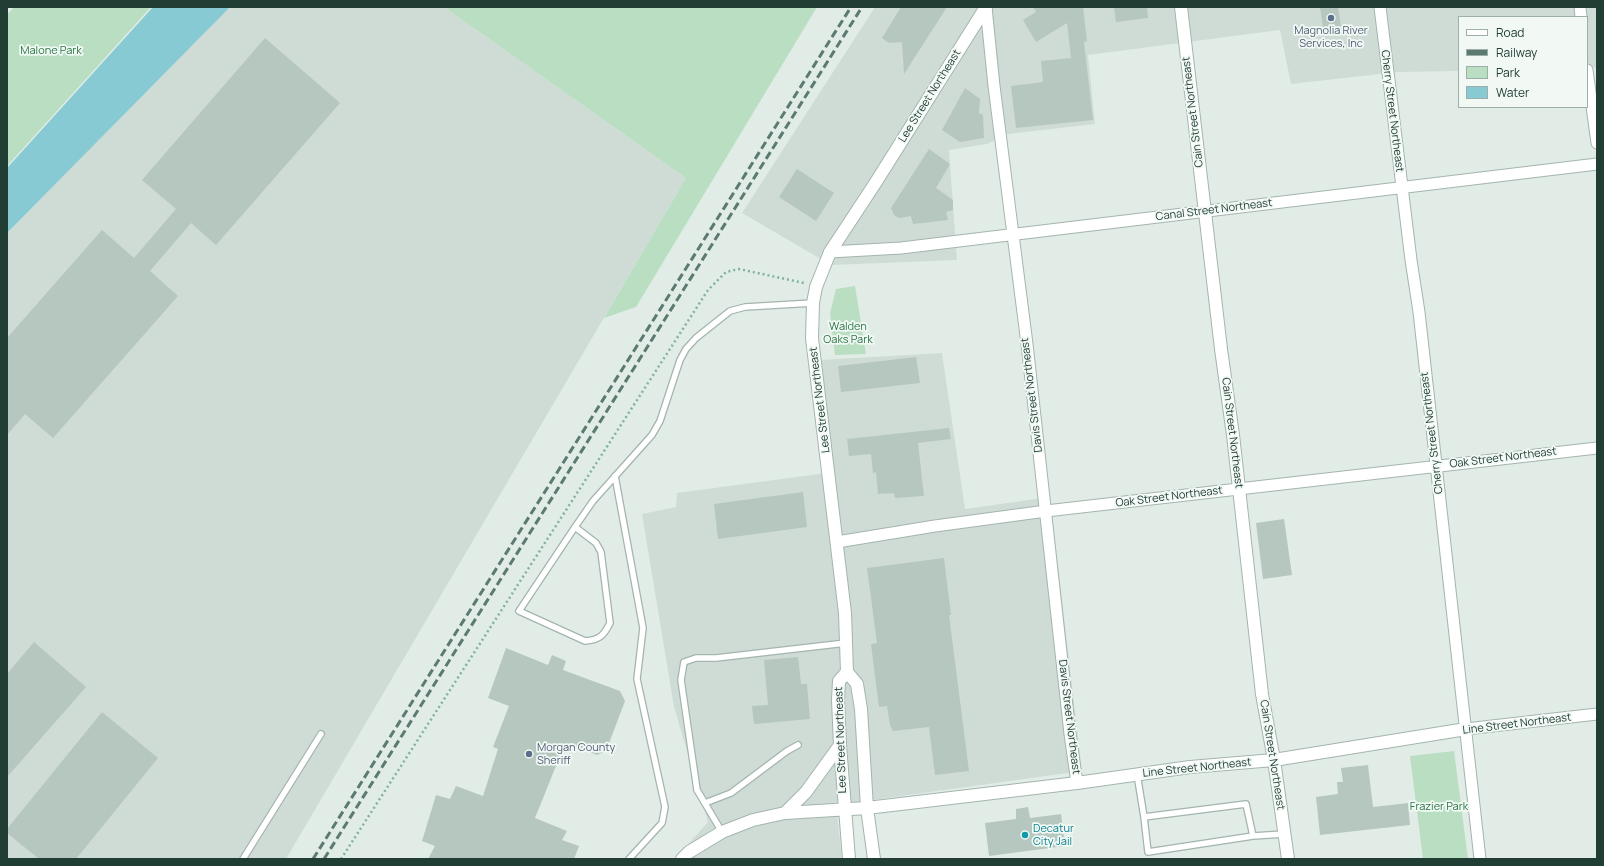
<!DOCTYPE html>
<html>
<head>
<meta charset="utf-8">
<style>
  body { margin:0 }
  #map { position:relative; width:1604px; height:866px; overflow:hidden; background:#e1ece7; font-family:Manrope,sans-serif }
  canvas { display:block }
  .frame { position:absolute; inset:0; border:8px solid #213e35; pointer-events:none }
  .legend { position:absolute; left:1458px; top:16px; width:130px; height:92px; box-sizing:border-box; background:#f2f9f5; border:1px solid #9eaea8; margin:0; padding:5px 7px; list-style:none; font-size:12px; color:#213e35 }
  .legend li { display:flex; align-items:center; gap:8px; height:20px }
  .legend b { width:20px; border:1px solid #9eaea8 }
</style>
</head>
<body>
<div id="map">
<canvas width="1604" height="866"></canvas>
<div class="frame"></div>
<ul class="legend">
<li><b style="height:5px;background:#fff"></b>Road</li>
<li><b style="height:5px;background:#5b7a71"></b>Railway</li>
<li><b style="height:11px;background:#b9dec2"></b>Park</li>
<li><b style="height:11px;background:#87cad4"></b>Water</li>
</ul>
</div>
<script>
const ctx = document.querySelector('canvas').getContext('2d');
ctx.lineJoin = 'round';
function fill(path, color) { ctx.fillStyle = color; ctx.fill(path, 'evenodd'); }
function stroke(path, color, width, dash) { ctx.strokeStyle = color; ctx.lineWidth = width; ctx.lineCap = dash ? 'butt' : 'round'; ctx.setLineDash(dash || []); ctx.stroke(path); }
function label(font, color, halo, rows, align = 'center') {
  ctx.font = font + ' Manrope,sans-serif'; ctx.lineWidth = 3.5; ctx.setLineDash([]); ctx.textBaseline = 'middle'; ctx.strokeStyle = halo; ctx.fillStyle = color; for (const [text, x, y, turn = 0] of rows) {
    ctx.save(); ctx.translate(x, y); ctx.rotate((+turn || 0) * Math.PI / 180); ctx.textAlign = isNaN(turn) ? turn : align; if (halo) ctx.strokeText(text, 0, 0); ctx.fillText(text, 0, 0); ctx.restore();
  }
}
fill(new Path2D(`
  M 228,7 L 444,7 L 686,178 L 286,859 L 7,859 L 7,233 Z
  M 875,7 L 1597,7 L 1597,68 L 1587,66 L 1587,17 L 1459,17 L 1459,71 L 1398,72 L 1291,84 L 1280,30 L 1088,55 L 1095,124 L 1008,134 L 987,144 L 949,150 L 957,260 L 831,265 L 742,213 Z
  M 942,353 L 965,509 L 1050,497 L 1082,771 L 836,805 L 842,859 L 675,859 L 708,822 L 674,707 L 642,514 L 676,507 L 677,493 L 834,472 L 820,360 Z`), '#cfdcd6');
fill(new Path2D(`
  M 14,7 L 151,7 L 7,166 L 7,15 Z
  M 444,7 L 817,7 L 636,307 L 604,318 L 686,178 Z
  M 855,286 L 866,354 L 835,355 L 830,313 L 836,289 Z
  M 1454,751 L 1468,859 L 1423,859 L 1410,756 Z`), '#b9dec2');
fill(new Path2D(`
  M 153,7 L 230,7 L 7,233 L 7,168 Z`), '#87cad4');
fill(new Path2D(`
  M 901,7 L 947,7 L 904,74 L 902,42 L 889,43 L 882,38 Z
  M 1033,7 L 1083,7 L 1087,41 L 1084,42 L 1093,120 L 1016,128 L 1011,86 L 1043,82 L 1041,61 L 1071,58 L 1067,23 L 1036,42 L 1023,20 L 1036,12 Z
  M 1114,7 L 1147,7 L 1148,18 L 1116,22 Z
  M 1320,7 L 1338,7 L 1341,26 L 1323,28 Z
  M 265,38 L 340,103 L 216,245 L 191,223 L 150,271 L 178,296 L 53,438 L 25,414 L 7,435 L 7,338 L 102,230 L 134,258 L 176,209 L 142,180 Z
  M 965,88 L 980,99 L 979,113 L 983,115 L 984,138 L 960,142 L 942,130 Z
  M 929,149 L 950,164 L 936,188 L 953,200 L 953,210 L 946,212 L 948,220 L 913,224 L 911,216 L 899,218 L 894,215 L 891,208 Z
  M 797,169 L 834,193 L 816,221 L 779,197 Z
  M 916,357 L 920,383 L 841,392 L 838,366 Z
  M 949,428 L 951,439 L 918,443 L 924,496 L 895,498 L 894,493 L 878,494 L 876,472 L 873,473 L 871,454 L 849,456 L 847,439 Z
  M 803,492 L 807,527 L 718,539 L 714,504 Z
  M 1284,519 L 1292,575 L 1263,579 L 1256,523 Z
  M 944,558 L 951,615 L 949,615 L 969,771 L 935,775 L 929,727 L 893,731 L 890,725 L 887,706 L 879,707 L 871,644 L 877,643 L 867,568 Z
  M 34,642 L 86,687 L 7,777 L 7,674 Z
  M 506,648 L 548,665 L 552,655 L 566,661 L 563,670 L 620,691 L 625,701 L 606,751 L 597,755 L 574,745 L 571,753 L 562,751 L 535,818 L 567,831 L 562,840 L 579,846 L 574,859 L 428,859 L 435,846 L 422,841 L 436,795 L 450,799 L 456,786 L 483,796 L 498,749 L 493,747 L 509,706 L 488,698 Z
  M 798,657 L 801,684 L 807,684 L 810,719 L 754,724 L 752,706 L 768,705 L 764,660 Z
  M 102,712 L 158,758 L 76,859 L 39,859 L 7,833 L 7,829 Z
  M 1368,765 L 1373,807 L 1408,803 L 1410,825 L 1320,835 L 1316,797 L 1338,794 L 1337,782 L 1343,782 L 1341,768 Z
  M 1028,807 L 1030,818 L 1061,814 L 1065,846 L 989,856 L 985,823 L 1016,819 L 1016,809 Z`), '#b6c7c0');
const service = new Path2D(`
  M 615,476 L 643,628 L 637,679 L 665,807 L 662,823 L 629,859
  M 575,527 L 519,611 L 585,641 C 600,640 604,635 610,623 L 601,552 L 596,543 L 575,527 L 593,501 L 652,435 L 660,421 L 680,360 L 686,349 L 696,338 L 730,311 L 745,307 L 813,303
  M 1137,774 L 1144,817
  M 705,803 L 731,793 L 787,751 L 798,745
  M 722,832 L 697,790 L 681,680 L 684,662 L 696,658 L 716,658 L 846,643
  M 1253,836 L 1148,852 L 1144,817 L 1246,804 L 1253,836 L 1284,834
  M 243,859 L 321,734`);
const minor = new Path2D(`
  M 986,7 L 994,86 L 1027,344 L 1070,734 L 1077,783
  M 1380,7 L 1411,260 L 1419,312 L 1480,859
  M 1580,7 L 1581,17
  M 1587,70 L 1597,143
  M 830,252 L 901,248 L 1597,164
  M 837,542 L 935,526 L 1046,511 L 1597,448
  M 1466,729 L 1597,714`);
const tertiary = new Path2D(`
  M 1181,7 L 1221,349 L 1233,435 L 1262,694 L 1274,760 L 1288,859
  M 847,672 L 839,681 L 838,700 L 840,745 L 849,859
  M 785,813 L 806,792 L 840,745
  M 682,859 L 689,852 L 722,832 L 753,820 L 785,813 L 867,808 L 1077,783 L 1190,767 L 1274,760 L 1466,729
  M 874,859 L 867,808 L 861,709 L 857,684 L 847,672 L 845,613 L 812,338 L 813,303 L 816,287 L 830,252 L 876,182 L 986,7`);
stroke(service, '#a4b4ae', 8);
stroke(minor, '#a4b4ae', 13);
stroke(tertiary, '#a4b4ae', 14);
stroke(new Path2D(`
  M 341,859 L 708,290 L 726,272 L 739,269 L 804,283`), '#80b1a1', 2.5, [2, 3]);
stroke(service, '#fff', 5.5);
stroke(minor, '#fff', 11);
stroke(tertiary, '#fff', 12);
stroke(new Path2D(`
  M 313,859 L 851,7
  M 324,859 L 862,7`), '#5b7a71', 3, [8, 4]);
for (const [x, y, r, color] of [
  [1331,18,4,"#5c6f8a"],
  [529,754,4,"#5c6f8a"],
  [1025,835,4,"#0f9aa8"]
]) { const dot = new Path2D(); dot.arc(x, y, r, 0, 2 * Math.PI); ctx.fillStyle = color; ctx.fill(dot); stroke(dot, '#f2f9f5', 1.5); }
label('11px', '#4e5e75', '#f2f9f5', [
  ["Magnolia River",1331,31],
  ["Services, Inc",1331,44],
  ["Morgan County",537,748,"left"],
  ["Sheriff",537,761,"left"]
]);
label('11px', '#297645', '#f2f9f5', [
  ["Malone Park",51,51],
  ["Walden",848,327],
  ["Oaks Park",848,340],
  ["Frazier Park",1439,807]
]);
label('11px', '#213e35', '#f2f9f5', [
  ["Lee Street Northeast",930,96,-58],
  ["Cherry Street Northeast",1392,111,83],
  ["Cain Street Northeast",1193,112,-97],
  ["Canal Street Northeast",1214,210,-7],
  ["Davis Street Northeast",1032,395,-97],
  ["Lee Street Northeast",820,400,-97],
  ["Cain Street Northeast",1232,433,83],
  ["Cherry Street Northeast",1432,433,-97],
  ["Oak Street Northeast",1503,458,-7],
  ["Oak Street Northeast",1169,497,-7],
  ["Davis Street Northeast",1069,717,83],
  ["Line Street Northeast",1517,724,-7],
  ["Lee Street Northeast",841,740,-92],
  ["Cain Street Northeast",1272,755,81],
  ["Line Street Northeast",1197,768,-6]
]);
label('11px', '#0d838f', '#f2f9f5', [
  ["Decatur",1033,829],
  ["City Jail",1033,842]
], 'left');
</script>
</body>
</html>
